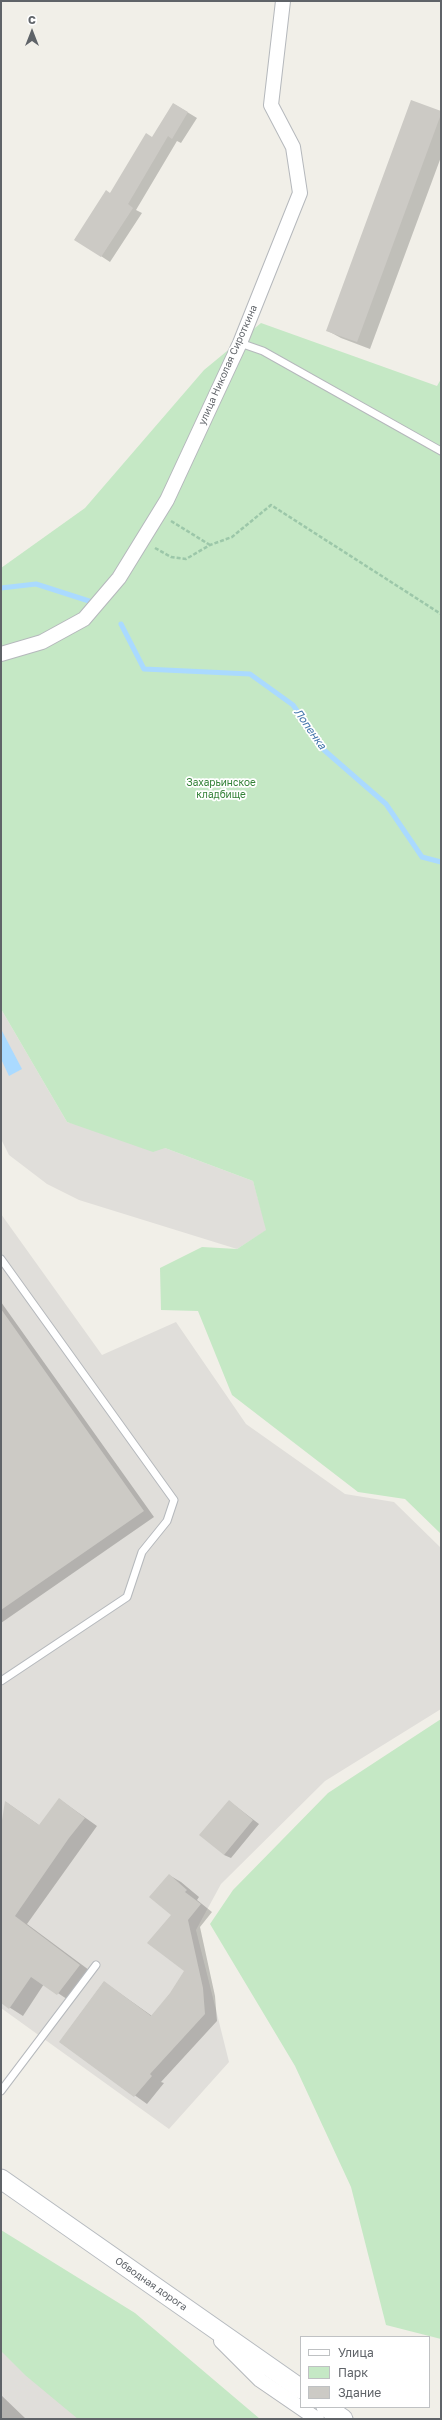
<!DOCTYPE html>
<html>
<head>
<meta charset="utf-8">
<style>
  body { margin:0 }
  #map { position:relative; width:442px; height:2420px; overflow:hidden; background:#f1efe8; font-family:"Golos Text",sans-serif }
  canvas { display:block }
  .frame { position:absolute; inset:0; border:2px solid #5f6368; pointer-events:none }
  .legend { position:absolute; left:300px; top:2336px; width:130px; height:72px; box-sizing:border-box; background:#fff; border:1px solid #bfc1c3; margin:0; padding:5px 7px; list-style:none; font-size:12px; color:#5f6368 }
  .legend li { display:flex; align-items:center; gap:8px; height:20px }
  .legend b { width:20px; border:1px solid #bfc1c3 }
  .north { position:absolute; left:12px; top:12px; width:40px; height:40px; -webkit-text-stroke:3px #fff; paint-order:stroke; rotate:0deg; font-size:11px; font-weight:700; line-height:16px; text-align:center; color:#5f6368 }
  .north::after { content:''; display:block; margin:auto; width:14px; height:18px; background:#5f6368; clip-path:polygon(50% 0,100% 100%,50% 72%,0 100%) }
</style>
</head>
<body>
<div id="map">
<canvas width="442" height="2420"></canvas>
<div class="frame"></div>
<ul class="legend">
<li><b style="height:5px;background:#fff"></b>Улица</li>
<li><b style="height:11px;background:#c5e8c5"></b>Парк</li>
<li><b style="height:11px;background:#cccac5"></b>Здание</li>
</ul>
<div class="north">С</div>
</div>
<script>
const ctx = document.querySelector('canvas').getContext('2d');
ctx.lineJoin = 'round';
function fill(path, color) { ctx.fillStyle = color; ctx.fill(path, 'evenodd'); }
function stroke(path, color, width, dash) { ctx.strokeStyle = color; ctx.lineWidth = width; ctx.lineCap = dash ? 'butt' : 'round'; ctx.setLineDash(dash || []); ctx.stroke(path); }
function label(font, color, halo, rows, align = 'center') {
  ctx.font = font + ' "Golos Text",sans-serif'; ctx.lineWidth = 3.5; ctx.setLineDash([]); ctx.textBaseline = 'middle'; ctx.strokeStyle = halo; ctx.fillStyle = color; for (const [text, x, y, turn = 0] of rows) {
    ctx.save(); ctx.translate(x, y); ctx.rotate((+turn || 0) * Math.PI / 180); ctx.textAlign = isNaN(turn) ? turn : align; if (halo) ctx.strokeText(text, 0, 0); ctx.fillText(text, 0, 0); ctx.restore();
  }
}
fill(new Path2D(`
  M 1,1009 L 67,1122 L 165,1148 L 253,1181 L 267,1230 L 237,1249 L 79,1200 L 47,1184 L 9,1155 L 1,1139 Z
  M 1,1214 L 102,1355 L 176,1322 L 246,1424 L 345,1494 L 394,1502 L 441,1548 L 441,1709 L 325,1781 L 221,1884 L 196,1930 L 229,2062 L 169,2129 L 1,2008 Z
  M 1,2348 L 79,2419 L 1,2419 Z`), '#e0deda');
fill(new Path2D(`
  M 261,323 L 437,386 L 441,379 L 441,1534 L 405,1499 L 358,1492 L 232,1395 L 198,1311 L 161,1310 L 160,1268 L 202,1247 L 237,1249 L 266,1230 L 253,1181 L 165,1148 L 153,1152 L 67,1122 L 1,1009 L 1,568 L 85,508 L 204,370 Z
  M 441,1719 L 441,2339 L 386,2325 L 351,2187 L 295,2066 L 210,1924 L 233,1890 L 328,1793 Z
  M 1,2230 L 135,2313 L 260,2419 L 78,2419 L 25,2375 L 1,2351 Z`), '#c5e8c5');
fill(new Path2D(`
  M 1,1029 L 22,1069 L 9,1076 L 1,1059 Z`), '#aadaff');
fill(new Path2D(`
  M 174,104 L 197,118 L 181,143 L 177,141 L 136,210 L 142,213 L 110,262 L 75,239 L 153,138 Z
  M 441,112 L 441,157 L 370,349 L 341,338 L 328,331 Z
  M 1,1302 L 154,1517 L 1,1623 Z
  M 59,1799 L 97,1826 L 27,1924 L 93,1973 L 70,2001 L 44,1984 L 23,2016 L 1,2002 L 1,1834 L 6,1802 L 43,1828 Z
  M 229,1801 L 259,1824 L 231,1858 L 224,1855 Z
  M 169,1875 L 181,1882 L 199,1897 L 197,1900 L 212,1912 L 200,1927 L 215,1996 L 217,2021 L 161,2082 L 164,2083 L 147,2104 L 60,2042 L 104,1982 L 152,2016 L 171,1993 L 185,1971 L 172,1915 Z
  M 1,2395 L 26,2419 L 1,2419 Z`), '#0003');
stroke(new Path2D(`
  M 1,588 L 36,584 L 89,601
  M 121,624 L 144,669 L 250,674 L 293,705 L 324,750 L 386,804 L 422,857 L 441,862`), '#aadaff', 5);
fill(new Path2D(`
  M 411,100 L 441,111 L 441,114 L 357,342 L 326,331 Z
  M 173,103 L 188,112 L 172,139 L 168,136 L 128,204 L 133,208 L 101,257 L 74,240 L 106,190 L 110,193 L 146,133 L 152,137 Z
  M 1,1309 L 144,1511 L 1,1610 Z
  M 59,1798 L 85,1818 L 69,1838 L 15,1916 L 80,1965 L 57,1995 L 31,1977 L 9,2009 L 1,2003 L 1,1827 L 5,1801 L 39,1825 Z
  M 229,1800 L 253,1820 L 224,1855 L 199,1835 Z
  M 169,1874 L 187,1890 L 185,1892 L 201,1904 L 188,1920 L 203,1988 L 205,2014 L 150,2074 L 152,2076 L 134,2097 L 59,2042 L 104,1981 L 151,2016 L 170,1993 L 184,1971 L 147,1943 L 171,1915 L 149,1897 Z`), '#cccac5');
const lane = new Path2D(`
  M 240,343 L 263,351 L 441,451
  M 1,1259 L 174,1500 L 167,1521 L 142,1552 L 127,1597 L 1,1681
  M 1,2091 L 96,1965`);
const street = new Path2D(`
  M 1,654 L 42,642 L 84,619 L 119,578 L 167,500 L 240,343 L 300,193 L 293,147 L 271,105 L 283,1
  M 221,2341 L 260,2380 L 317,2419`);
const secondary = new Path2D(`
  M 1,2179 L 301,2389
  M 326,2407 L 343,2419`);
stroke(lane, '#b5b8bc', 9);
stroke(street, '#b5b8bc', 16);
stroke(secondary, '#b6babf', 21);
stroke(new Path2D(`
  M 171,521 L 210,545
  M 155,548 L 171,557 L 186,559 L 210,545 L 232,537 L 271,505 L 441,614`), '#9cc7a9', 2.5, [4, 2]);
stroke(lane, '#fff', 7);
stroke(street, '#fff', 14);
stroke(secondary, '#fff', 19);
label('10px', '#5f6368', '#fff', [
  ["улица Николая Сироткина",228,365,-66],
  ["Обводная дорога",151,2284,35]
]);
label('10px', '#348238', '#fff', [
  ["Захарьинское",221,783],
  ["кладбище",221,795]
]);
label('italic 11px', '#4174aa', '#fff', [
  ["Лопенка",310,729,55]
]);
</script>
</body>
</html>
